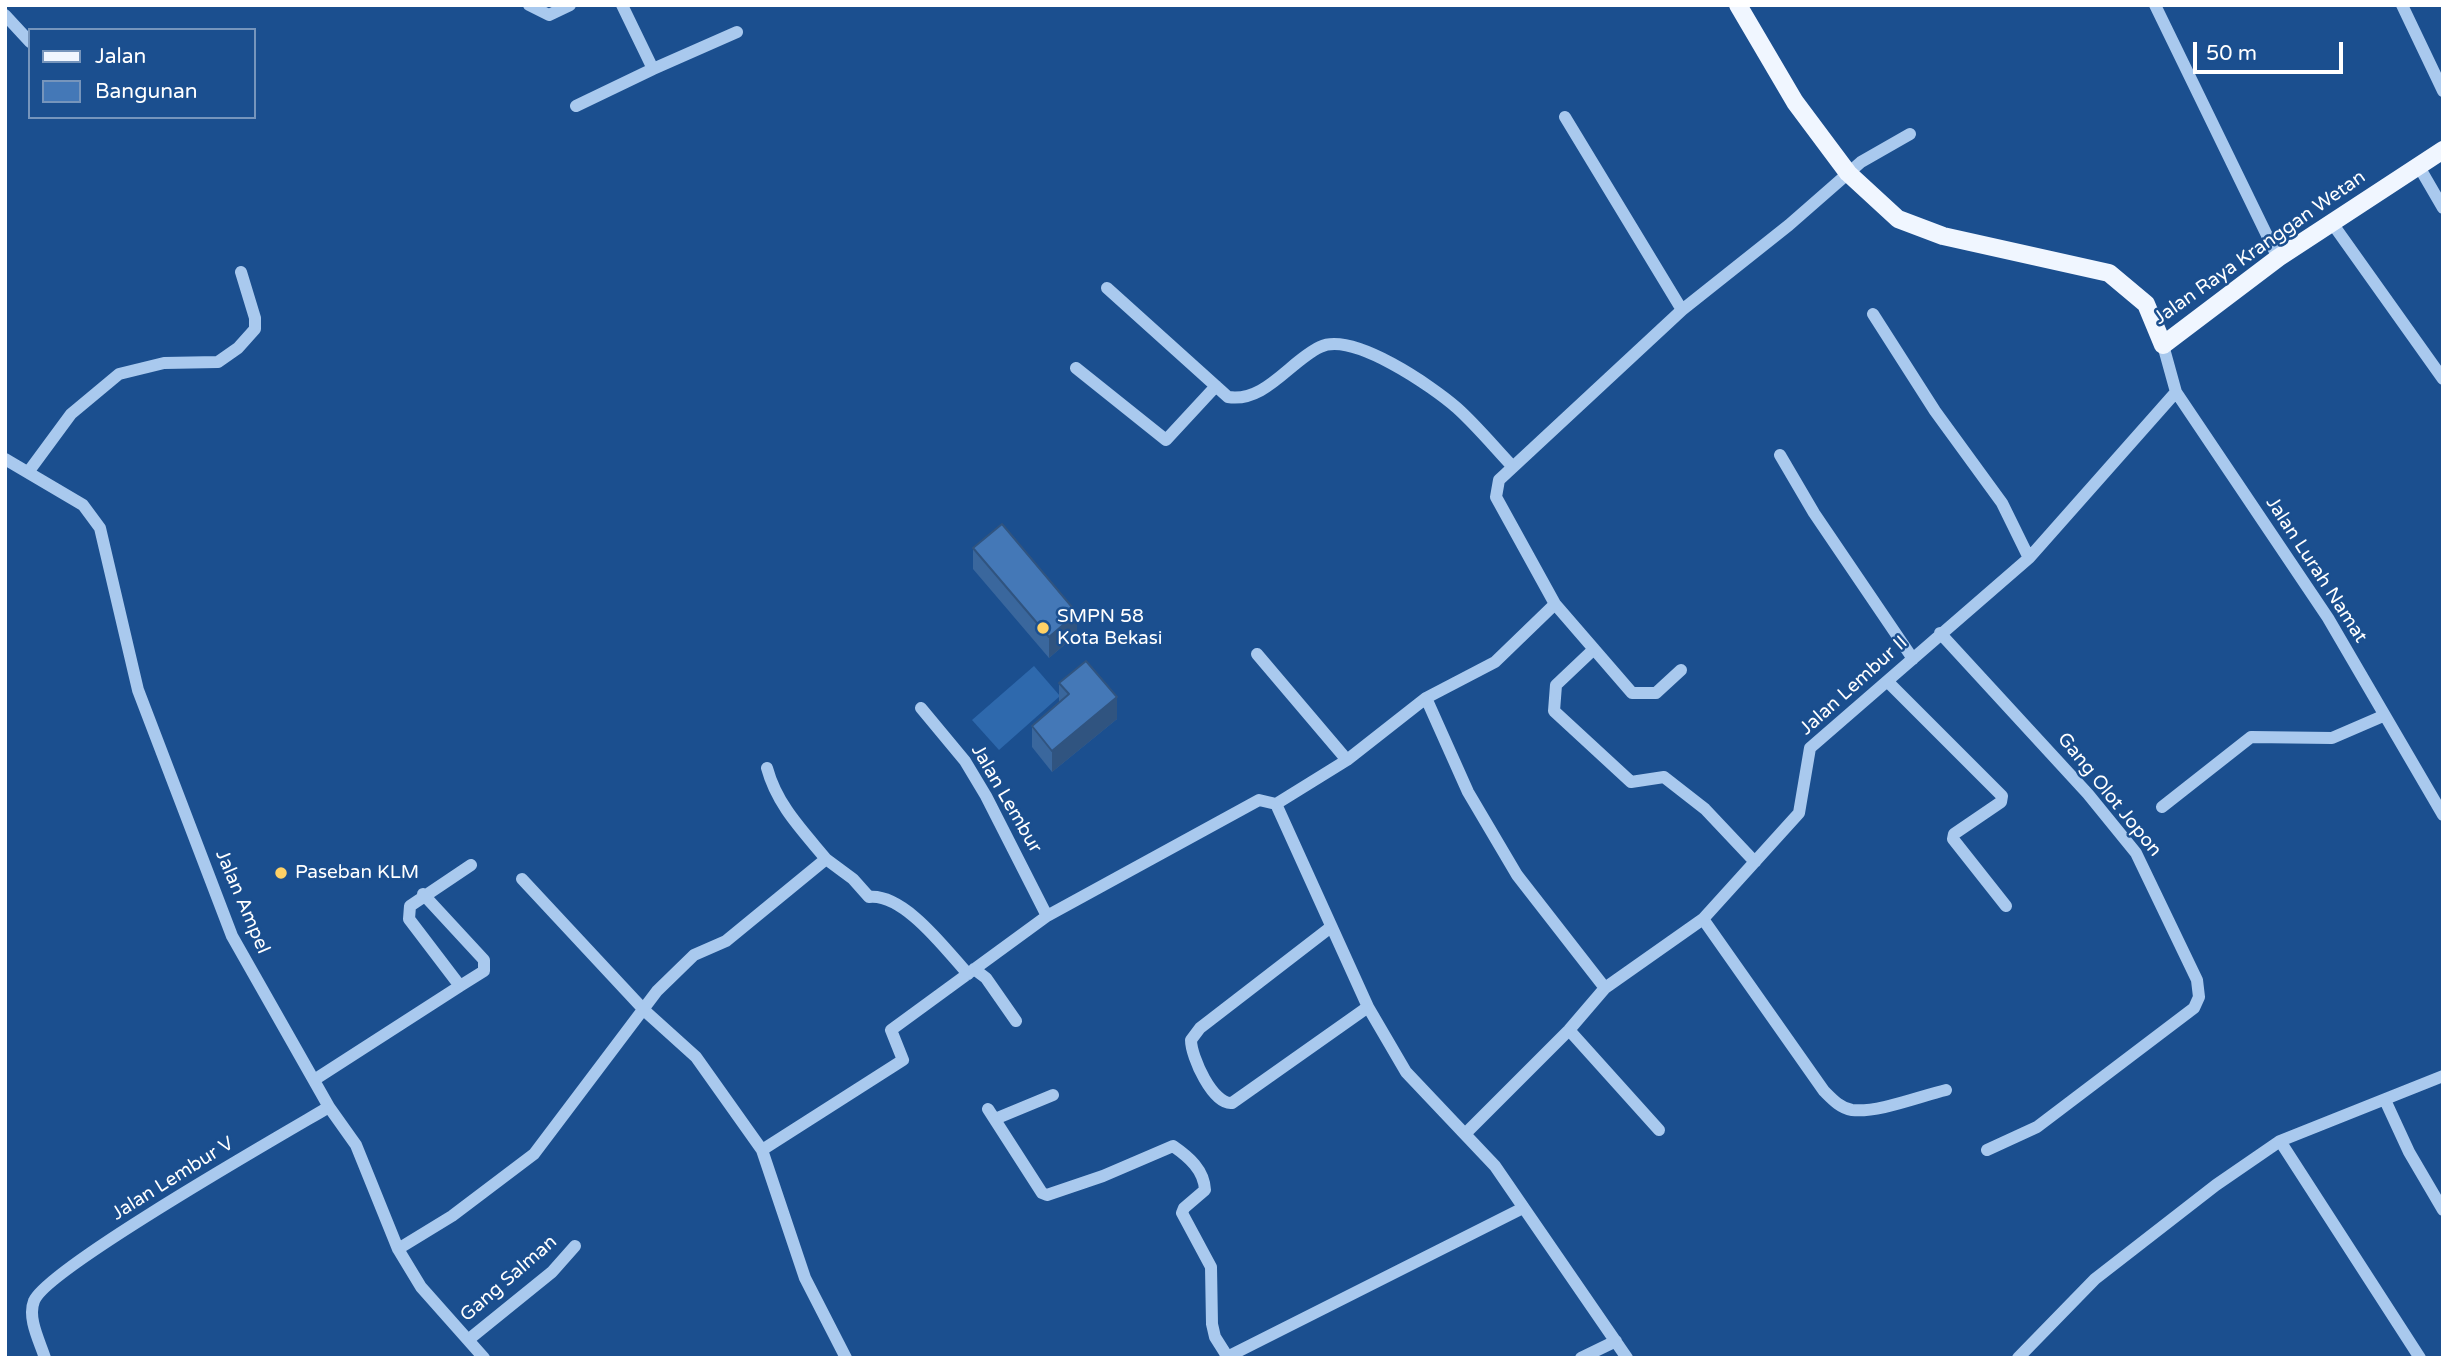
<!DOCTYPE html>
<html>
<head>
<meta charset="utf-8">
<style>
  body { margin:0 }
  #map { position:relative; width:2448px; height:1363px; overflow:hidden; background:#1b4f8f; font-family:"Varela Round",sans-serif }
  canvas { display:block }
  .frame { position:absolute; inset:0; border:7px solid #fff; pointer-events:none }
  .legend { position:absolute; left:28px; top:28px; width:228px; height:91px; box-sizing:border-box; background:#1b4f8f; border:2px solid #7695bc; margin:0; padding:9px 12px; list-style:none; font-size:21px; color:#fff }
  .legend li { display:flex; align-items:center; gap:14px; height:35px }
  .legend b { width:35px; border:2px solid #7695bc }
  .scale { position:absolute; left:2193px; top:42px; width:150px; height:32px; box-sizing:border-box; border:4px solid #fff; border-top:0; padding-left:9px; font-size:21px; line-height:24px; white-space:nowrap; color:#fff; -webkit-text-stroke:5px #1b4f8f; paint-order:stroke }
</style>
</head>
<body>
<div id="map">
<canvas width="2448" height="1363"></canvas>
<div class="frame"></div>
<ul class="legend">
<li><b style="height:9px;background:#f0f6ff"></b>Jalan</li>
<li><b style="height:19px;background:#4478b7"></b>Bangunan</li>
</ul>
<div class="scale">50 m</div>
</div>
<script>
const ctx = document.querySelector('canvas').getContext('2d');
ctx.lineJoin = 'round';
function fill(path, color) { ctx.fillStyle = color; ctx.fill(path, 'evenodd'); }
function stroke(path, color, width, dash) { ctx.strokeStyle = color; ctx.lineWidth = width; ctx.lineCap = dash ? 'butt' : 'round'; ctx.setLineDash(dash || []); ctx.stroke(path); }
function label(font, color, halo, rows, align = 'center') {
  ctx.font = font + ' "Varela Round",sans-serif'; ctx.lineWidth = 5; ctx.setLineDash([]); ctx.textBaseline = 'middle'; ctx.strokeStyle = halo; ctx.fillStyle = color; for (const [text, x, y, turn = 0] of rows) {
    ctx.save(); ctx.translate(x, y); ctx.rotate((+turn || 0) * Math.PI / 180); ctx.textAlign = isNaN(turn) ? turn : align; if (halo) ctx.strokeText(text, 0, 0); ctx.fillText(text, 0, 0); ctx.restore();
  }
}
fill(new Path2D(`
  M 1034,666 L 1060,696 L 999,750 L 972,720 Z`), '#2e69ad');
stroke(new Path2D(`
  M 529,5 L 549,15 L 570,5
  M 622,5 L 653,69 L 737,32
  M 2155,5 L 2278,258
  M 2402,5 L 2443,91
  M 5,15 L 30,42
  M 576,106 L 653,69
  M 1565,117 L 1682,310
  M 2418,165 L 2443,208
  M 2332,223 L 2443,379
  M 1107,288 L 1228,397 C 1265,403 1290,361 1320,347 C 1353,331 1433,387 1457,408 C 1477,426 1495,448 1513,467
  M 1873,314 L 1935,411 L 2002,503 L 2029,558
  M 2163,345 L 2176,392 L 2328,618 L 2443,815
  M 1076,368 L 1166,440 L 1216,386
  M 1780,455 L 1814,513 L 1913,659
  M 5,459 L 83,505 L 100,528 L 138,690 L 232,936 L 329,1107 L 356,1145 L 398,1249 L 421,1287 L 484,1358
  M 29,471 L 71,414 L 119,374 L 164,363 L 218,362 L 238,348 L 255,329 L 255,318 L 241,272
  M 1555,604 L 1632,693 L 1656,693 L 1681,670
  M 1940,633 L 2088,794 L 2136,853 L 2197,980 L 2199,997 L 2194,1008 L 2037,1127 L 1987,1150
  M 1594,649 L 1556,685 L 1554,711 L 1631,782 L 1664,777 L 1705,809 L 1755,862
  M 1257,654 L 1347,760
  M 1888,682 L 2002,796 L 2001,802 L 1954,834 L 1953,839 L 2006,906
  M 1426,698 L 1468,792 L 1517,875 L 1605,988
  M 921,708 L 965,761 L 986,796 L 1047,916
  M 767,768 C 777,805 802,830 826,859
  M 1276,804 L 1368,1007 L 1406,1072 L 1495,1166 L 1627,1358
  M 2162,807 L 2251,737 L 2332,738 L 2383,716
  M 522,879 L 645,1011 L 696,1057 L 762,1150 L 805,1278 L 846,1358
  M 423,894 L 484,960 L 484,971 L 460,986
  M 1703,919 L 1824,1091 C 1832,1099 1840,1108 1852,1110 C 1878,1113 1920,1096 1946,1090
  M 1331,927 L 1200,1028 L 1191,1040 C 1191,1057 1213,1105 1232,1103 L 1368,1007
  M 974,969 L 986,978 L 1016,1021
  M 1569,1030 L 1659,1130
  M 314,1080 L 460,986 L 409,919 L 410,906 L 471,865
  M 2385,1100 L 2409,1152 L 2443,1210
  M 988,1109 L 1042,1193 L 1047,1195 L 1103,1176 L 1173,1146 C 1189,1157 1204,1170 1205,1190 L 1184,1208 L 1182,1213 L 1211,1267 L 1212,1324 L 1215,1337 L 1227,1356
  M 995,1119 L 1053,1095
  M 1465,1134 L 1569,1030 L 1605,988 L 1703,919 L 1799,813 L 1810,748 L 2029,558 L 2176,392
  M 2280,1141 L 2420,1358
  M 762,1150 L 903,1060 L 891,1030 L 1047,916 L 1259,800 L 1276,804 L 1347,760 L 1426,698 L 1495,662 L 1555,604 L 1496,497 L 1499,480 L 1682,310 L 1789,225 L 1861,162 L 1910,134
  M 398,1249 L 452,1216 L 534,1154 L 657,991 L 694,955 L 726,941 L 826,859 L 853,879 L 869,897 C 904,893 946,950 968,974
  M 468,1340 L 552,1272 L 575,1246
  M 45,1358 C 40,1342 27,1318 34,1301 C 46,1269 285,1133 329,1107
  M 1225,1358 L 1523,1208
  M 1581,1358 L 1616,1341
  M 2018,1358 L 2095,1279 L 2216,1185 L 2280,1141 L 2443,1076`), '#a9c9ee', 12);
stroke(new Path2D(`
  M 1738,5 L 1795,102 L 1848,173 L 1898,219 L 1943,236 L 2109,273 L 2146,304 L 2163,345 L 2278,258 L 2443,150`), '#f0f6ff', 18);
fill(new Path2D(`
  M 973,548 L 1077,634 L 1049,658 L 973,569 Z
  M 1059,683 L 1117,719 L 1052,772 L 1032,747 L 1032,726 L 1059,702 Z`), '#3a679d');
fill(new Path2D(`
  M 1077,613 L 1077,634 L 1049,658 L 1049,637 Z
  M 1117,697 L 1117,719 L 1052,772 L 1052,751 Z`), '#305480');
const building = new Path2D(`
  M 1002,524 L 1077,613 L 1049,637 L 973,548 Z
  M 1086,661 L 1117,697 L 1052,751 L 1032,726 L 1069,694 L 1059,683 Z`);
fill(building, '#4478b7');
stroke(building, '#305480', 2);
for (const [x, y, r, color] of [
  [1043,628,7,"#ffd166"],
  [281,873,7,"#ffd166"]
]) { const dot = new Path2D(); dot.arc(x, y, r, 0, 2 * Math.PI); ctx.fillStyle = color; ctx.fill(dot); stroke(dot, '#1b4f8f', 2.5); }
label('19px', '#fff', '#1b4f8f', [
  ["Jalan Raya Kranggan Wetan",2260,248,-35],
  ["Jalan Lurah Namat",2316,570,57],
  ["Jalan Lembur II",1854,686,-42],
  ["Gang Olot Jopon",2109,795,51],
  ["Jalan Lembur",1006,799,60],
  ["Jalan Ampel",242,902,67],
  ["Jalan Lembur V",173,1179,-32],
  ["Gang Salman",509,1279,-41]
]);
label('19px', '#fff', '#1b4f8f', [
  ["SMPN 58",1057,617],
  ["Kota Bekasi",1057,639],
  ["Paseban KLM",295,873]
], 'left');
</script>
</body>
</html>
